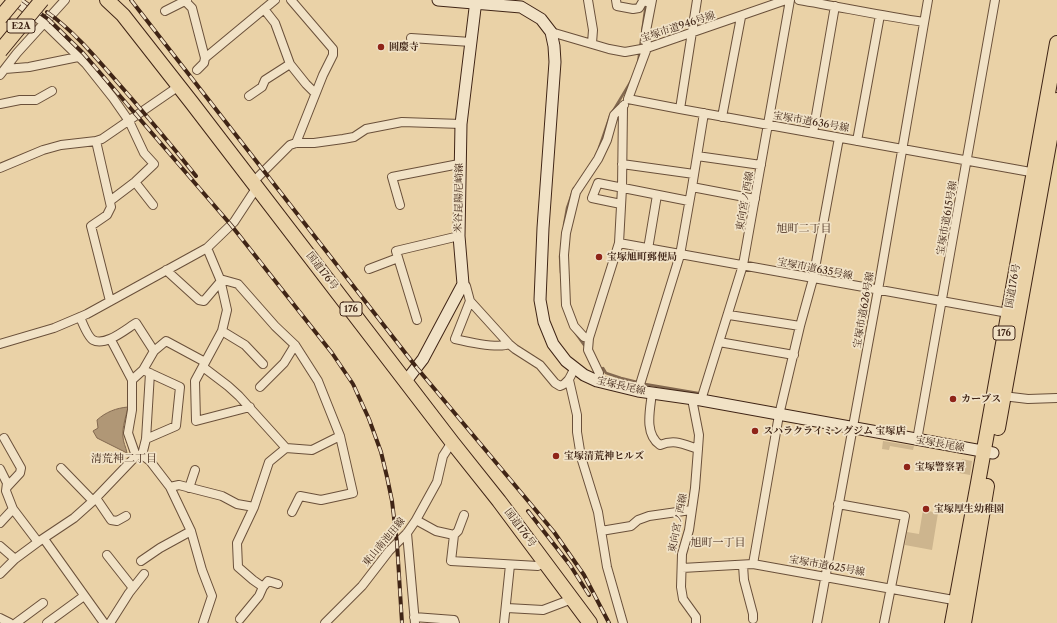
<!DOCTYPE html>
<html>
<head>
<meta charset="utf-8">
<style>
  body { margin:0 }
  canvas { display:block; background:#ead2a7 }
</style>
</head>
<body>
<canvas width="1057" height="623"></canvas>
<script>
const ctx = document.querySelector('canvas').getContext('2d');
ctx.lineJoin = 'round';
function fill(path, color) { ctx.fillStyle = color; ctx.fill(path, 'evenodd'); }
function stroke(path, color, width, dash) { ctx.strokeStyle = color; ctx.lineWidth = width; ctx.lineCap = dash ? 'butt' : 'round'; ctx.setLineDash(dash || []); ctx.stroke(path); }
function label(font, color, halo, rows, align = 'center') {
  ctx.font = font + ' "Libre Caslon Text","Noto Serif JP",serif'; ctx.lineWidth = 3.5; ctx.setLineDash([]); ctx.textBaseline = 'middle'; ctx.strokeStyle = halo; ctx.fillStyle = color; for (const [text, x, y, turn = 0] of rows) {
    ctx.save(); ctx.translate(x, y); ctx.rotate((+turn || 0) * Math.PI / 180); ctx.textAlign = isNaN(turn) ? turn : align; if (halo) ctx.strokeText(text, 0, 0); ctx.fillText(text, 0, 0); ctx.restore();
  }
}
fill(new Path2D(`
  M 883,441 L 914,446 L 913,450 L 890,446 L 889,450 L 882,449 Z
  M 962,459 L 972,461 L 970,475 L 959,473 Z
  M 923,510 L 938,513 L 932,550 L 905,545 L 907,532 L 919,534 Z`), '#cdb58e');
const water = new Path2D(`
  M 128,407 C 126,417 122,427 123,437 C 123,442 126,447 127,453 L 97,438 L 93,431 L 98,428 L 97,420 C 106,412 116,408 128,407 Z`);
fill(water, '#b09776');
stroke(water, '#836950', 1);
stroke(new Path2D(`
  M 638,63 L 646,3
  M 599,148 L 610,116 L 631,81
  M 564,225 L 567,208 L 574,188
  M 560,256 L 561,273
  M 574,331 L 584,345
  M 603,368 L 606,373 L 621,378 L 645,384 L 698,393`), '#836950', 2.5);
const street = new Path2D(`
  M 14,0 L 44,23 L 86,64 L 113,98 L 129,121 L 144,153 L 154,164 L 135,182 L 110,201
  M 184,0 L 192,8 L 205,58
  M 291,0 L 333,49 L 333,55 L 323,75 L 296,143
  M 588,0 L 593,30 L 592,43
  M 616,0 L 617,6 L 633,9 L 639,8 L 643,1 L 651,3
  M 652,0 L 646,31 L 647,48 L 628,99 L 680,109 L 1036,173
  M 799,0 C 841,7 882,16 924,22
  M 264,9 L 275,23 L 290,64 L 306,84 L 315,93
  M 165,11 L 187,0
  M 551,32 L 609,49 L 625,52 L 647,48 L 786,0
  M 411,38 L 471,42
  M 5,69 L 29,67 L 78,57
  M 197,70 L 204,63 L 205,58 L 275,0
  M 0,75 L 17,53 L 65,0
  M 249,96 L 262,87 L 265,80 L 290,64
  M 0,104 L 20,100 L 36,100 L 52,91
  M 680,109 L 697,0
  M 704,113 L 692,187 L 755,199
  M 722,117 L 741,17
  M 813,133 L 835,6
  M 96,141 L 111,207 L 107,215 L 91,226 L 110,301
  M 857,141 L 880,15
  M 697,156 L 761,165
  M 622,164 L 694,174
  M 0,168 L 43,150 L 61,145 L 96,141 L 102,139 L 179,86
  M 135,182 L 153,205
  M 253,182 L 290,145 L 296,143 L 314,143 L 343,139 L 354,137 L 366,129 L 402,122 L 461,124
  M 621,204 L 592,198 L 598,183 L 689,201
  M 400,205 L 392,177 L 459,164
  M 619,243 L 1008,313
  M 207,248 L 220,279 L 238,284 L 275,326 L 295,345 L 318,381 L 340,436
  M 648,249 L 657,195
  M 369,269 L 398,258
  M 166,270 L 199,300 L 204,301 L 221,281
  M 220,279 L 227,310 L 222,331 L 195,381 L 196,421 L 250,407
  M 463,284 L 466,286 L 470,301 L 509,344 L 515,349 L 540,365 L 555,383 L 560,386 C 569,383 571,375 575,367
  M 470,301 L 455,339 C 468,342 498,349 509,344
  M 729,315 L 800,326 L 813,279 L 839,138
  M 80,317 C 82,322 88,337 93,340 C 105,347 126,329 136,323 L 154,351
  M 417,320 L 396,251 L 459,236
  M 222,331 L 245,345 L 263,364
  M 589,338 L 584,337 L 574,326 L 566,305 L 564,255 L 566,233 L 576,192 L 598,159 L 607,140 L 614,115 L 624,105
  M 111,340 L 132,380
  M 719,342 L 794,355
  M 0,344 L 54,328 L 87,314 L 207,248 L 234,222 L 257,187
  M 203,367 L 228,386 L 239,396 L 286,448
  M 143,370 L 180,387 L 176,426 L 146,439
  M 569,380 L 577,415 L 577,432 L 581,457 L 598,512 L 607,567 L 623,623
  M 597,381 L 599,373 L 588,350 L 589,338 L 619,243 L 622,188 L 623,106
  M 260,387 L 284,363 L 295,345
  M 638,391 L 680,255 L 692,187
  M 652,393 C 650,410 644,434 660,445 C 675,439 683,444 698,449
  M 1003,396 L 1028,399 L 1057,398
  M 692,399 L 699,435 L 698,449 L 695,488 L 689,530 L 682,554 L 681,587 L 683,599 L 696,617 L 696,623
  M 701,400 L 743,265 L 790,0
  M 4,438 L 21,468 L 20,473 L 7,487
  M 917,440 L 995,0
  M 137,455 L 142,455 L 146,439 L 150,373
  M 142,455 L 150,461 L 170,487 L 191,531 L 202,570 L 212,596 L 203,623
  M 61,468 L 93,501
  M 0,469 L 7,483 L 6,491 L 13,509 L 0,523
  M 170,487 L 179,485 L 222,496 L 237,504 L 254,507
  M 189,488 L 195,470
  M 96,498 L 111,520 L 117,521 L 126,516
  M 838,504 L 905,516 L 884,623
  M 13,509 L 38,542
  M 464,515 L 458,531 L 454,535 L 451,561 L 538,566 L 544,561
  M 416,520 L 436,531 L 454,535
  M 601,531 L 631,526 L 638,520 L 649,516 L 691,510
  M 407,533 L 415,623
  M 44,539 L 104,623
  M 0,546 L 15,559
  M 107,555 L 133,588
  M 141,561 L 160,548 L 191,531
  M 753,564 L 779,415 L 800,326
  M 743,565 L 744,580 L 753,614 L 753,619
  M 682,568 L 753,564 L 959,601
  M 0,574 L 15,559 L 38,542 L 74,518 L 93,501 L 136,456 L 128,433 L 132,410 L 132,380 L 143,370 L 154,351 L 166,341 L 205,362
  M 263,587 L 253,580 L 238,567 L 237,543 L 254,507 L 269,462 L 286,448 L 312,450 L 340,436 L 353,493 L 321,500 L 300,496 L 292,512
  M 507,608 L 543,610 L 572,599
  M 414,617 L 454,620 L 455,623
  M 0,618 L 10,623
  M 240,619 L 259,596 L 263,587 L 268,581 L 278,584
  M 16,623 L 43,603
  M 47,623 L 84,596
  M 110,623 L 129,593 L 144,574
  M 325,623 L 362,586 L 389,551 L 407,533 L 416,520 L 437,482 L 443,456 L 452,442
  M 504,623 L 510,565
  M 817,623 L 878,290 L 928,0`);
const secondary = new Path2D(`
  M 438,0 L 521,7 L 541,19 L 551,32 L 554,46 L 555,62 L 543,228 L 540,300 L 544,322 L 553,344 L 566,361 L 584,375 L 597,381 L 638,391 L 701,400 L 993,453
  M 406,381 L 423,359 L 463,284 L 459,236 L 461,124 L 476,0`);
const highway = new Path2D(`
  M 107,0 L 123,15 L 192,103 L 452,442 L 499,501 L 590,623
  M 998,428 L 1057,100
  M 952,623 L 978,483 L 1057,43
  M 964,623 L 987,486`);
stroke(street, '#6a503a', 10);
stroke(secondary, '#402516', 13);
stroke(highway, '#402516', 16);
stroke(street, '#f1e2c6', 8);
stroke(secondary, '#f1e2c6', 11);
stroke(highway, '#ead2a7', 14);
const rail = new Path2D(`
  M 22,0 L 48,19 L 83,53 L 231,225 L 332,353 L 353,384 L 369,419 L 381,452 L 387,477 L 392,501 L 397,543 L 402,623
  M 131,0 L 417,368 L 554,532 L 584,575 L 609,623
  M 47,12 C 72,30 92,53 112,76 C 141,109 169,142 196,176
  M 528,511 L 570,565 L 589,595`);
stroke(rail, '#402516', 4);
stroke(rail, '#f1e2c6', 2.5, [8]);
const highwayBridge = new Path2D(`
  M 0,18 L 15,0
  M 0,51 L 42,0`);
stroke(highwayBridge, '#402516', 16, []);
stroke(highwayBridge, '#ead2a7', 14);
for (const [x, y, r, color] of [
  [381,47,4,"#8f2418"],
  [599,257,4,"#8f2418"],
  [953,399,4,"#8f2418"],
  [755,431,4,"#8f2418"],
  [556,456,4,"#8f2418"],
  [907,467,4,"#8f2418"],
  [926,509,4,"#8f2418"]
]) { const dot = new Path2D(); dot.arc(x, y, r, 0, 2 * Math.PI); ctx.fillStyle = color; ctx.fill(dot); stroke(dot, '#f1e2c6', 1.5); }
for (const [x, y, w] of [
  [21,26,28],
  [351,309,22],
  [1004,333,22]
]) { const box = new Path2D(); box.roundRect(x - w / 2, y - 7, w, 14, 3); ctx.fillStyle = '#f1e2c6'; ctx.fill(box); stroke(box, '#402516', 1); }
label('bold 9px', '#402516', null, [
  ["E2A",21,26],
  ["176",351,309],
  ["176",1004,333]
]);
label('10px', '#402516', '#f1e2c6', [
  ["宝塚市道946号線",678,27,-18],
  ["宝塚市道636号線",811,122,10],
  ["米谷昆陽尼崎線",459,198,-89],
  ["東向宮ノ西線",745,201,-80],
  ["宝塚市道615号線",947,218,-80],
  ["宝塚市道635号線",815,269,11],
  ["国道176号",322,271,52],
  ["国道176号",1013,286,-80],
  ["宝塚市道626号線",864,310,-80],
  ["宝塚長尾線",621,386,13],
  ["宝塚長尾線",940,444,10],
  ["東向宮ノ西線",678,523,-79],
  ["国道176号",520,528,53],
  ["東山南池田線",384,542,-50],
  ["宝塚市道625号線",827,566,10]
]);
label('bold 10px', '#402516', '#f1e2c6', [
  ["圓慶寺",389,47],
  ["宝塚旭町郵便局",607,257],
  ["カーブス",961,399],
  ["スハラクライミングジム 宝塚店",763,431],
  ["宝塚清荒神ヒルズ",564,456],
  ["宝塚警察署",915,467],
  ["宝塚厚生幼稚園",934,509]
], 'left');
label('11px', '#402516', '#f1e2c6', [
  ["旭町二丁目",804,229],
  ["清荒神二丁目",124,459],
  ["旭町一丁目",718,543]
]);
</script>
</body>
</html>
